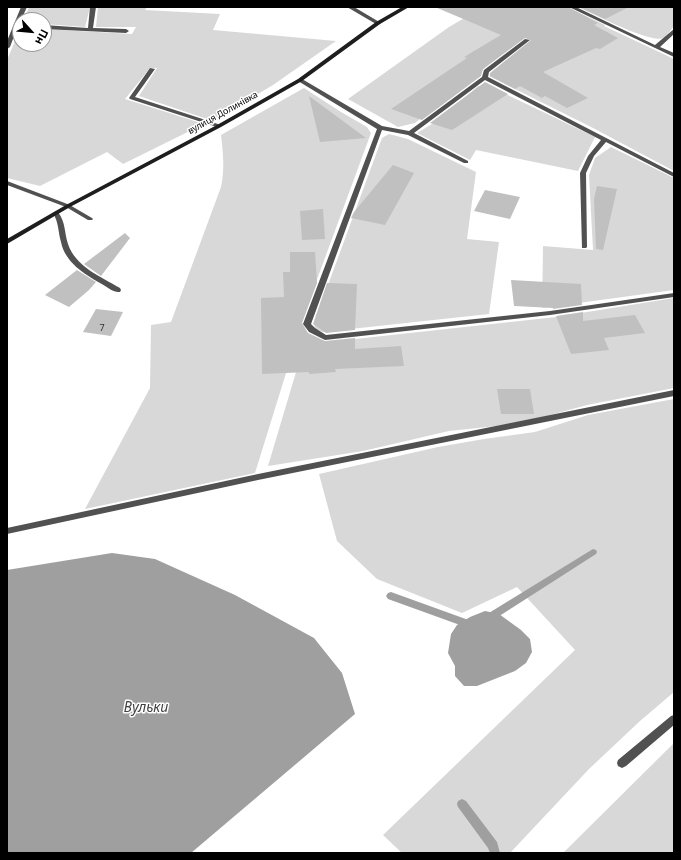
<!DOCTYPE html>
<html>
<head>
<meta charset="utf-8">
<style>
  body { margin:0 }
  #map { position:relative; width:681px; height:860px; overflow:hidden; background:#fff; font-family:"Noto Sans",sans-serif }
  canvas { display:block }
  .frame { position:absolute; inset:0; border:8px solid #000; pointer-events:none }
  .north { position:absolute; left:12px; top:12px; width:40px; height:40px; box-sizing:border-box; background:#fff; border:1px solid #999; border-radius:50%; rotate:117deg; font-size:11px; font-weight:700; line-height:16px; text-align:center; color:#000 }
  .north::after { content:''; display:block; margin:auto; width:14px; height:18px; background:#000; clip-path:polygon(50% 0,100% 100%,50% 72%,0 100%) }
</style>
</head>
<body>
<div id="map">
<canvas width="681" height="860"></canvas>
<div class="frame"></div>
<div class="north">Пн</div>
</div>
<script>
const ctx = document.querySelector('canvas').getContext('2d');
ctx.lineJoin = 'round';
function fill(path, color) { ctx.fillStyle = color; ctx.fill(path, 'evenodd'); }
function label(font, color, halo, rows, align = 'center') {
  ctx.font = font + ' "Noto Sans",sans-serif'; ctx.lineWidth = 3; ctx.setLineDash([]); ctx.textBaseline = 'middle'; ctx.strokeStyle = halo; ctx.fillStyle = color; for (const [text, x, y, turn = 0] of rows) {
    ctx.save(); ctx.translate(x, y); ctx.rotate((+turn || 0) * Math.PI / 180); ctx.textAlign = isNaN(turn) ? turn : align; if (halo) ctx.strokeText(text, 0, 0); ctx.fillText(text, 0, 0); ctx.restore();
  }
}
fill(new Path2D(`
  M 29,7 L 90,7 L 85,27 L 44,24 L 44,20 L 24,20 Z
  M 98,7 L 147,7 L 145,10 L 220,14 L 213,30 L 336,41 L 273,85 L 213,121 L 139,96 L 157,68 L 150,68 L 125,99 L 204,124 L 123,164 L 107,152 L 40,186 L 7,178 L 7,60 L 20,29 L 20,44 L 44,44 L 44,29 L 132,34 L 136,27 L 96,27 Z
  M 567,7 L 605,25 L 604,26 L 674,59 L 674,171 L 593,128 L 489,76 L 532,41 L 524,37 L 415,123 L 398,127 L 348,99 L 449,27 L 473,13 Z
  M 578,7 L 674,7 L 674,26 C 671,30 667,35 663,38 C 651,44 592,13 578,7 Z
  M 478,86 L 491,87 L 595,137 L 578,171 L 476,150 L 470,160 L 417,133 L 442,118 Z
  M 304,88 L 341,112 L 367,127 L 371,133 L 305,312 L 255,473 L 85,509 L 150,388 L 151,325 L 171,322 L 221,187 C 225,170 223,152 221,135 Z
  M 389,134 L 408,139 L 476,172 L 467,239 L 499,242 L 489,314 L 323,332 L 315,329 L 314,323 L 382,138 Z
  M 611,147 L 674,178 L 674,290 L 542,308 L 543,246 L 593,250 L 589,175 L 595,158 Z
  M 674,298 L 674,388 L 587,405 L 543,417 L 497,426 L 449,431 L 363,451 L 268,466 L 305,342 L 337,341 L 556,317 Z
  M 674,399 L 674,692 L 640,721 L 589,769 L 510,853 L 402,853 L 383,835 L 575,650 L 517,587 L 462,613 L 377,579 L 337,541 L 319,474 L 438,447 L 484,439 L 535,432 L 588,415 Z
  M 674,743 L 674,853 L 563,853 Z`), '#d8d8d8');
fill(new Path2D(`
  M 112,553 L 155,559 L 235,595 L 314,638 L 342,673 L 355,714 L 191,853 L 7,853 L 7,570 Z
  M 485,611 L 499,614 L 521,630 L 530,639 L 532,652 L 526,663 L 515,671 L 477,686 L 464,686 L 455,676 L 455,666 L 448,653 L 451,634 L 457,625 L 470,617 Z`), '#9f9f9f');
fill(new Path2D(`
  M 593,549 L 596,550 L 597,552 L 596,554 L 490,622 L 487,623 L 484,622 L 482,619 L 484,616 Z
  M 391,592 L 474,622 L 476,625 L 474,628 L 471,629 L 388,599 L 386,596 L 388,593 Z
  M 462,799 L 466,801 L 497,842 L 500,853 L 490,853 L 488,848 L 458,807 L 457,804 L 458,801 Z`), '#9f9f9f');
fill(new Path2D(`
  M 435,7 L 568,7 L 598,23 L 594,25 L 618,38 L 600,49 L 596,48 L 543,72 L 588,98 L 567,108 L 545,96 L 542,98 L 520,86 L 515,89 L 490,76 L 490,73 L 531,40 L 525,38 L 483,69 L 481,76 L 422,120 L 391,109 L 467,58 L 464,57 L 501,35 Z
  M 579,7 L 629,7 L 605,19 Z
  M 485,82 L 508,94 L 452,130 L 430,123 Z
  M 309,96 L 366,138 L 320,142 Z
  M 393,165 L 414,173 L 385,225 L 351,218 L 354,212 Z
  M 597,186 L 617,189 L 603,250 L 596,249 L 594,199 Z
  M 485,190 L 520,197 L 510,219 L 474,211 Z
  M 323,209 L 325,239 L 302,240 L 300,211 Z
  M 125,233 L 130,238 L 101,276 L 84,264 Z
  M 290,252 L 315,252 L 317,283 L 302,323 L 308,333 L 325,341 L 355,338 L 355,349 L 401,346 L 404,366 L 335,369 L 336,372 L 309,374 L 309,372 L 262,374 L 261,298 L 284,297 L 283,272 L 290,272 Z
  M 77,270 L 96,282 L 89,290 L 69,307 L 45,295 Z
  M 511,280 L 581,284 L 582,305 L 553,309 L 553,308 L 514,306 Z
  M 327,283 L 357,284 L 355,330 L 326,333 L 313,324 Z
  M 96,309 L 123,312 L 111,336 L 83,332 Z
  M 583,312 L 583,321 L 635,315 L 645,333 L 604,338 L 609,350 L 571,354 L 556,316 Z
  M 497,389 L 530,389 L 534,414 L 501,414 Z`), '#c0c0c0');
fill(new Path2D(`
  M 90,7 L 96,7 L 93,28 L 126,29 L 129,31 L 126,33 L 44,29 L 44,25 L 88,28 Z
  M 569,7 L 576,7 L 655,45 L 674,29 L 674,34 L 660,47 L 674,53 L 674,57 Z
  M 525,39 L 530,40 L 489,72 L 488,77 L 674,173 L 674,177 L 606,142 L 594,156 L 586,173 L 587,247 L 586,248 L 582,248 L 580,173 L 588,156 L 601,140 L 485,80 L 414,133 L 468,161 L 468,163 L 464,163 L 408,135 L 382,130 L 311,324 L 315,328 L 326,335 L 550,311 L 674,293 L 674,297 L 550,315 L 325,340 L 309,332 L 303,324 L 377,129 L 298,81 L 298,79 L 302,79 L 382,126 L 409,131 L 482,77 L 484,70 Z
  M 150,68 L 155,69 L 135,97 L 221,125 L 221,127 L 217,127 L 130,99 L 129,98 Z
  M 68,204 L 92,218 L 93,219 L 92,220 L 88,220 L 66,207 L 65,206 Z
  M 56,211 L 58,212 C 66,223 64,232 68,244 C 75,266 101,277 120,288 L 121,290 L 120,292 C 113,293 106,286 100,283 C 84,274 65,262 61,242 C 58,232 59,223 53,213 Z
  M 674,390 L 674,396 L 258,480 L 7,534 L 7,528 L 258,474 Z
  M 674,715 L 674,725 L 626,766 L 622,768 L 618,766 L 617,763 L 618,760 L 671,716 Z`), '#515151');
fill(new Path2D(`
  M 21,7 L 27,7 L 21,20 L 20,20 L 10,47 L 7,49 L 7,41 Z
  M 347,7 L 354,7 L 381,23 L 376,24 Z
  M 7,181 L 70,205 L 71,206 L 68,208 L 66,207 L 7,185 Z`), '#515151');
fill(new Path2D(`
  M 402,7 L 409,7 L 380,24 L 302,81 L 221,127 L 70,207 L 7,244 L 7,239 L 66,205 L 217,125 L 298,79 L 376,22 Z`), '#1e1e1e');
label('9px', '#000', '#fff', [
  ["вулиця Долинівка",223,113,-29]
]);
label('9px', '#303030', null, [
  ["7",102,328]
]);
label('italic 14px', '#404040', '#fff', [
  ["Вульки",146,708]
]);
</script>
</body>
</html>
